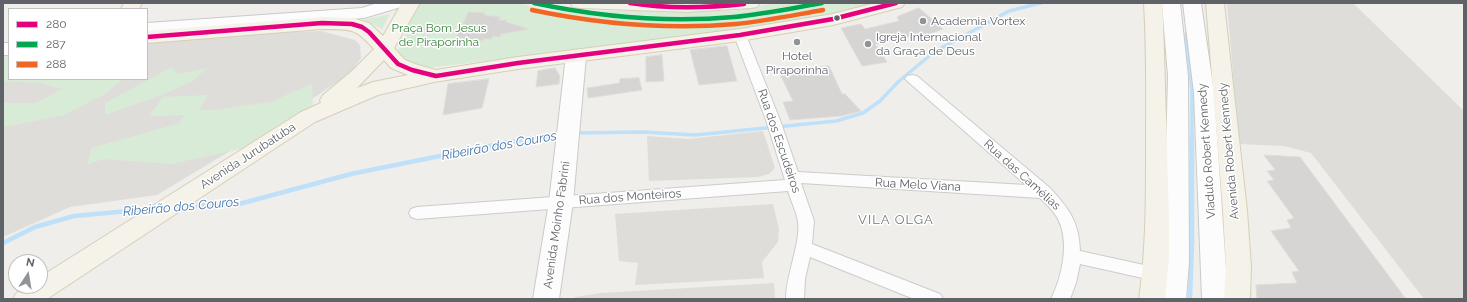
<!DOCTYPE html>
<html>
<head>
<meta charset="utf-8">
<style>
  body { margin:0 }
  #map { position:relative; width:1467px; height:302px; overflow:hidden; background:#efeeea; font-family:Raleway,sans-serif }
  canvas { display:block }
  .frame { position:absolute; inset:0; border:4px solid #5f6368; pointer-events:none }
  .legend { position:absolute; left:8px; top:8px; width:140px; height:72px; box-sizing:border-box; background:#fff; border:1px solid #bfc1c3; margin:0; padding:5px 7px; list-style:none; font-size:12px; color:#5f6368 }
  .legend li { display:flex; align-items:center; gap:8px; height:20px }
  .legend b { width:20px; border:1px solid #bfc1c3 }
  .north { position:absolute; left:8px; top:254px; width:40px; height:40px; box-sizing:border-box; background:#fff; border:1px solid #bfc1c3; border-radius:50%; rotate:12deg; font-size:11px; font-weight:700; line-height:16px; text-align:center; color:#5f6368 }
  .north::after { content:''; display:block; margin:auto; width:14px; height:18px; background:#919496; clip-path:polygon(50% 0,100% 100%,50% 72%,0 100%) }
</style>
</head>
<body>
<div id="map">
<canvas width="1467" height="302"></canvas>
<div class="frame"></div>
<ul class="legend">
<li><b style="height:5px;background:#e5007d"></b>280</li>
<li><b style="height:5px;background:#00a651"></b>287</li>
<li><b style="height:5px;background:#f26522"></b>288</li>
</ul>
<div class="north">N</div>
</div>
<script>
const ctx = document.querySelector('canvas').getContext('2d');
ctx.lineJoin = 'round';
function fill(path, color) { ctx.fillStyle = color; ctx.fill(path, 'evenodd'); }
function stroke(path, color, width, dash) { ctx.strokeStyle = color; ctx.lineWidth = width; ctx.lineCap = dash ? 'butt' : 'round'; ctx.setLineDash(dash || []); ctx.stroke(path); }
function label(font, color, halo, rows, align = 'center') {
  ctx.font = font + ' Raleway,sans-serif'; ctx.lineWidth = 3; ctx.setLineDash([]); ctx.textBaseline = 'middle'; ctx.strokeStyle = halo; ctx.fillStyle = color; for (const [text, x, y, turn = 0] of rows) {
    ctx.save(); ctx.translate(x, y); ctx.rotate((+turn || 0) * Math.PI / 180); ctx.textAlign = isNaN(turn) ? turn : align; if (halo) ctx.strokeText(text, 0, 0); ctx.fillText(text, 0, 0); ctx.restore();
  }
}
fill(new Path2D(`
  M 1227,3 L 1353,3 L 1464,111 L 1464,299 L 1424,299 L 1311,153 L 1284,146 L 1239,144 Z
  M 321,31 L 355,40 L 360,45 L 361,58 L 353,69 L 340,80 L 275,124 L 157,195 L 70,207 L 3,237 L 3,51 L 9,79 L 147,79 L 147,41 L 267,33 Z
  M 763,131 L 775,168 L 769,174 L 758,177 L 649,181 L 647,136 L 688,139 Z
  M 773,204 L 779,229 L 778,242 L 762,262 L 764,278 L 635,285 L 638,263 L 619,261 L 615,214 Z
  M 774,283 L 775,299 L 574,299 L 575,297 L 601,293 Z`), '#dfddda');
fill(new Path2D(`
  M 418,3 L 520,3 L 547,11 L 733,11 L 777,3 L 885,3 L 848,12 L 757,28 L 585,48 L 547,54 L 435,67 C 418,67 407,66 398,51 Z
  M 390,14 L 382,29 L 363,20 Z
  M 9,54 L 9,79 L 123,79 L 105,94 L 64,115 L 3,127 L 3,103 L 36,103 L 62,89 L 41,83 L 3,81 L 3,55 Z
  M 172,67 L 178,74 L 207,68 L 193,81 L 164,94 L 105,115 L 105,103 Z
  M 312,84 L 313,109 L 259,145 L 171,164 L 103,159 L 87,165 L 91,148 L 177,124 L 186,115 L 149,116 L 163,97 L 208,95 L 199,110 L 215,110 L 270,102 Z`), '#d8ebd6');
stroke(new Path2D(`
  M 1186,34 L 1192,91 L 1192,137
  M 574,133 L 643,132 L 695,135 L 836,121 L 863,113 L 880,101 L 898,82 L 934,52 L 1009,11 L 1041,3
  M 542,137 L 561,134`), '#bfe0f9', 3.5);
stroke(new Path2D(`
  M 184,206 L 239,204 L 351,174 L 504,143 L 548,136
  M 3,243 L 35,227 L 74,216 L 151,209
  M 1190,299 L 1192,244 L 1192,136`), '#bfe0f9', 4.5);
const building = new Path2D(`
  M 919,8 L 943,29 L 924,36 L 922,32 L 905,38 L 875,44 L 887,62 L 862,66 L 841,28 L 861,24 L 865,29 L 899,21 L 897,17 Z
  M 469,12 L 485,13 L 484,15 L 500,17 L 499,20 L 507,20 L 506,22 L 529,29 L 501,34 L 500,37 L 493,36 L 492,39 L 483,39 L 482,41 L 474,40 L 472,42 L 455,40 Z
  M 727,46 L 737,81 L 699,85 L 690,50 Z
  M 662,55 L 664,81 L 646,82 L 646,57 Z
  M 829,66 L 842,94 L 845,94 L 861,111 L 841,116 L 790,120 L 783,102 L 793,101 L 779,72 Z
  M 555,68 L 560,76 L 559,84 L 536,87 L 538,71 Z
  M 639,78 L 642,90 L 588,98 L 587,88 L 619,83 L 620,79 Z
  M 489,79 L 482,108 L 443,115 L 448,84 Z
  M 1264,155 L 1300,157 L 1406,299 L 1257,299 L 1256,285 L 1297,283 L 1292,272 L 1299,271 L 1271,231 L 1291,228 L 1287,220 L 1294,218 L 1267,181 L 1274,180 L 1267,171 L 1275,170 Z`);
fill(building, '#d6d5d3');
stroke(building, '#deddd9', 1);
const street = new Path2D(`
  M 740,31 L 745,32 L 746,35 L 780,120 L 798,172 L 1026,185 L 905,79 L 907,76 L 912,75 L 917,76 L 1050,188 C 1069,209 1079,221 1080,251 L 1162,269 L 1165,274 L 1162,279 L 1156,281 L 1080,264 L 1076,283 L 1070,299 L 1051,299 C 1062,277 1070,242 1058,219 C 1054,211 1046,204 1040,198 L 801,183 L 814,221 L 812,244 L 940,294 L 943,299 L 914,299 L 810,257 L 805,279 L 804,299 L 786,299 C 786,274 801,243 798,221 C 796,211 791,201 788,191 L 417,219 L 411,217 L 409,213 L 411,209 L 417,207 L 785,180 L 766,120 L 734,35 L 735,32 Z`);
const secondary = new Path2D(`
  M 377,3 L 404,3 L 401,7 L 364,18 L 147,35 L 147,23 L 362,8 Z
  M 1162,3 L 1180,3 L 1188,76 L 1189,262 L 1186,299 L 1160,299 L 1163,262 L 1168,76 Z
  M 1183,3 L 1201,3 L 1214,93 L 1228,299 L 1202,299 L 1194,93 Z
  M 3,43 L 9,43 L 9,55 L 3,55 Z
  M 576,50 L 583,52 L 586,56 L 573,202 L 559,299 L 533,299 L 549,202 L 566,56 L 569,52 Z`);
const primary = new Path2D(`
  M 124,3 L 142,3 L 139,9 L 121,9 Z
  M 402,3 L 420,3 L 394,48 L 405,60 L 418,65 L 436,70 L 518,57 L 740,29 L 833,14 L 875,3 L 905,3 L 902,7 L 833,25 L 740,41 L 518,69 L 434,82 L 378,95 L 315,122 L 47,299 L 13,299 C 19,286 27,286 40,286 L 40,277 L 301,112 L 321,103 L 320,100 L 323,95 L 352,71 L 374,49 C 353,26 351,30 322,29 L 147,43 L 147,31 L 322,17 L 352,18 L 369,23 L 383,36 ZM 384,60 L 391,68 L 408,75 L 373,82 L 357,88 Z
  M 570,3 L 760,3 L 757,7 L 751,8 L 687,12 L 579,8 L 573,7 Z
  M 1144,3 L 1162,3 L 1163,20 L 1169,218 L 1169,258 L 1165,299 L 1139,299 C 1146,250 1146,202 1146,153 C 1146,103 1147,53 1144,3 Z
  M 1206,3 L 1224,3 L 1247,211 L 1251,266 L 1250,299 L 1224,299 L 1226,266 L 1223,211 Z`);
stroke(street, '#cbcccc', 2);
stroke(secondary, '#cacacb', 2);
stroke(primary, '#d7ceb8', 2);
fill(street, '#fdfcfc');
fill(secondary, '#fdfcfc');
fill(primary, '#f4f2e9');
stroke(new Path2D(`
  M 630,3 C 668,9 706,8 744,4
  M 147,37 L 322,23 L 352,24 L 362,27 L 369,32 L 398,64 L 412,70 L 436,76 L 518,63 L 740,35 L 833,19 L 896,3`), '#e5007d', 4.5);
stroke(new Path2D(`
  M 534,3 C 600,17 667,23 734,17 C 764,14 793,8 822,3`), '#00a651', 4.5);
stroke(new Path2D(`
  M 532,10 C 599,24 667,30 736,24 C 765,21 794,15 823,10`), '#f26522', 4.5);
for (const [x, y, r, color] of [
  [837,18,3.5,"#5f6368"],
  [923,21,4,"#919496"],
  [797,42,4,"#919496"],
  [868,44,4,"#919496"]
]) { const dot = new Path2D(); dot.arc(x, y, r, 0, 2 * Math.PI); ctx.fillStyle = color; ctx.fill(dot); stroke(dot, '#fff', 1.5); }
label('12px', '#5f6368', '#fff', [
  ["Academia Vortex",931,21],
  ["Igreja Internacional",876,37],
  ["da Graça de Deus",876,51],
  ["Hotel",797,56,"center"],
  ["Piraporinha",797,70,"center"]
], 'left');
label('12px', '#348238', '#fff', [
  ["Praça Bom Jesus",439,28],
  ["de Piraporinha",439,42]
]);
label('12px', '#5f6368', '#fff', [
  ["Rua dos Escudeiros",779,141,71],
  ["Viaduto Robert Kennedy",1207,151,-94],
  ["Avenida Robert Kennedy",1229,151,-95],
  ["Avenida Jurubatuba",248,156,-33],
  ["Rua das Camélias",1022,175,42],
  ["Rua Melo Viana",918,185,3],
  ["Rua dos Monteiros",630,197,-4],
  ["Avenida Moinho Fabrini",557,225,-82]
]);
label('italic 13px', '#4174aa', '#fff', [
  ["Ribeirão dos Couros",499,146,-10],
  ["Ribeirão dos Couros",181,207,-5]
]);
ctx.letterSpacing = '1px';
label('13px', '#70757a', '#fff', [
  ["VILA OLGA",896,220]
]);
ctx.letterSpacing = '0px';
</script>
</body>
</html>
